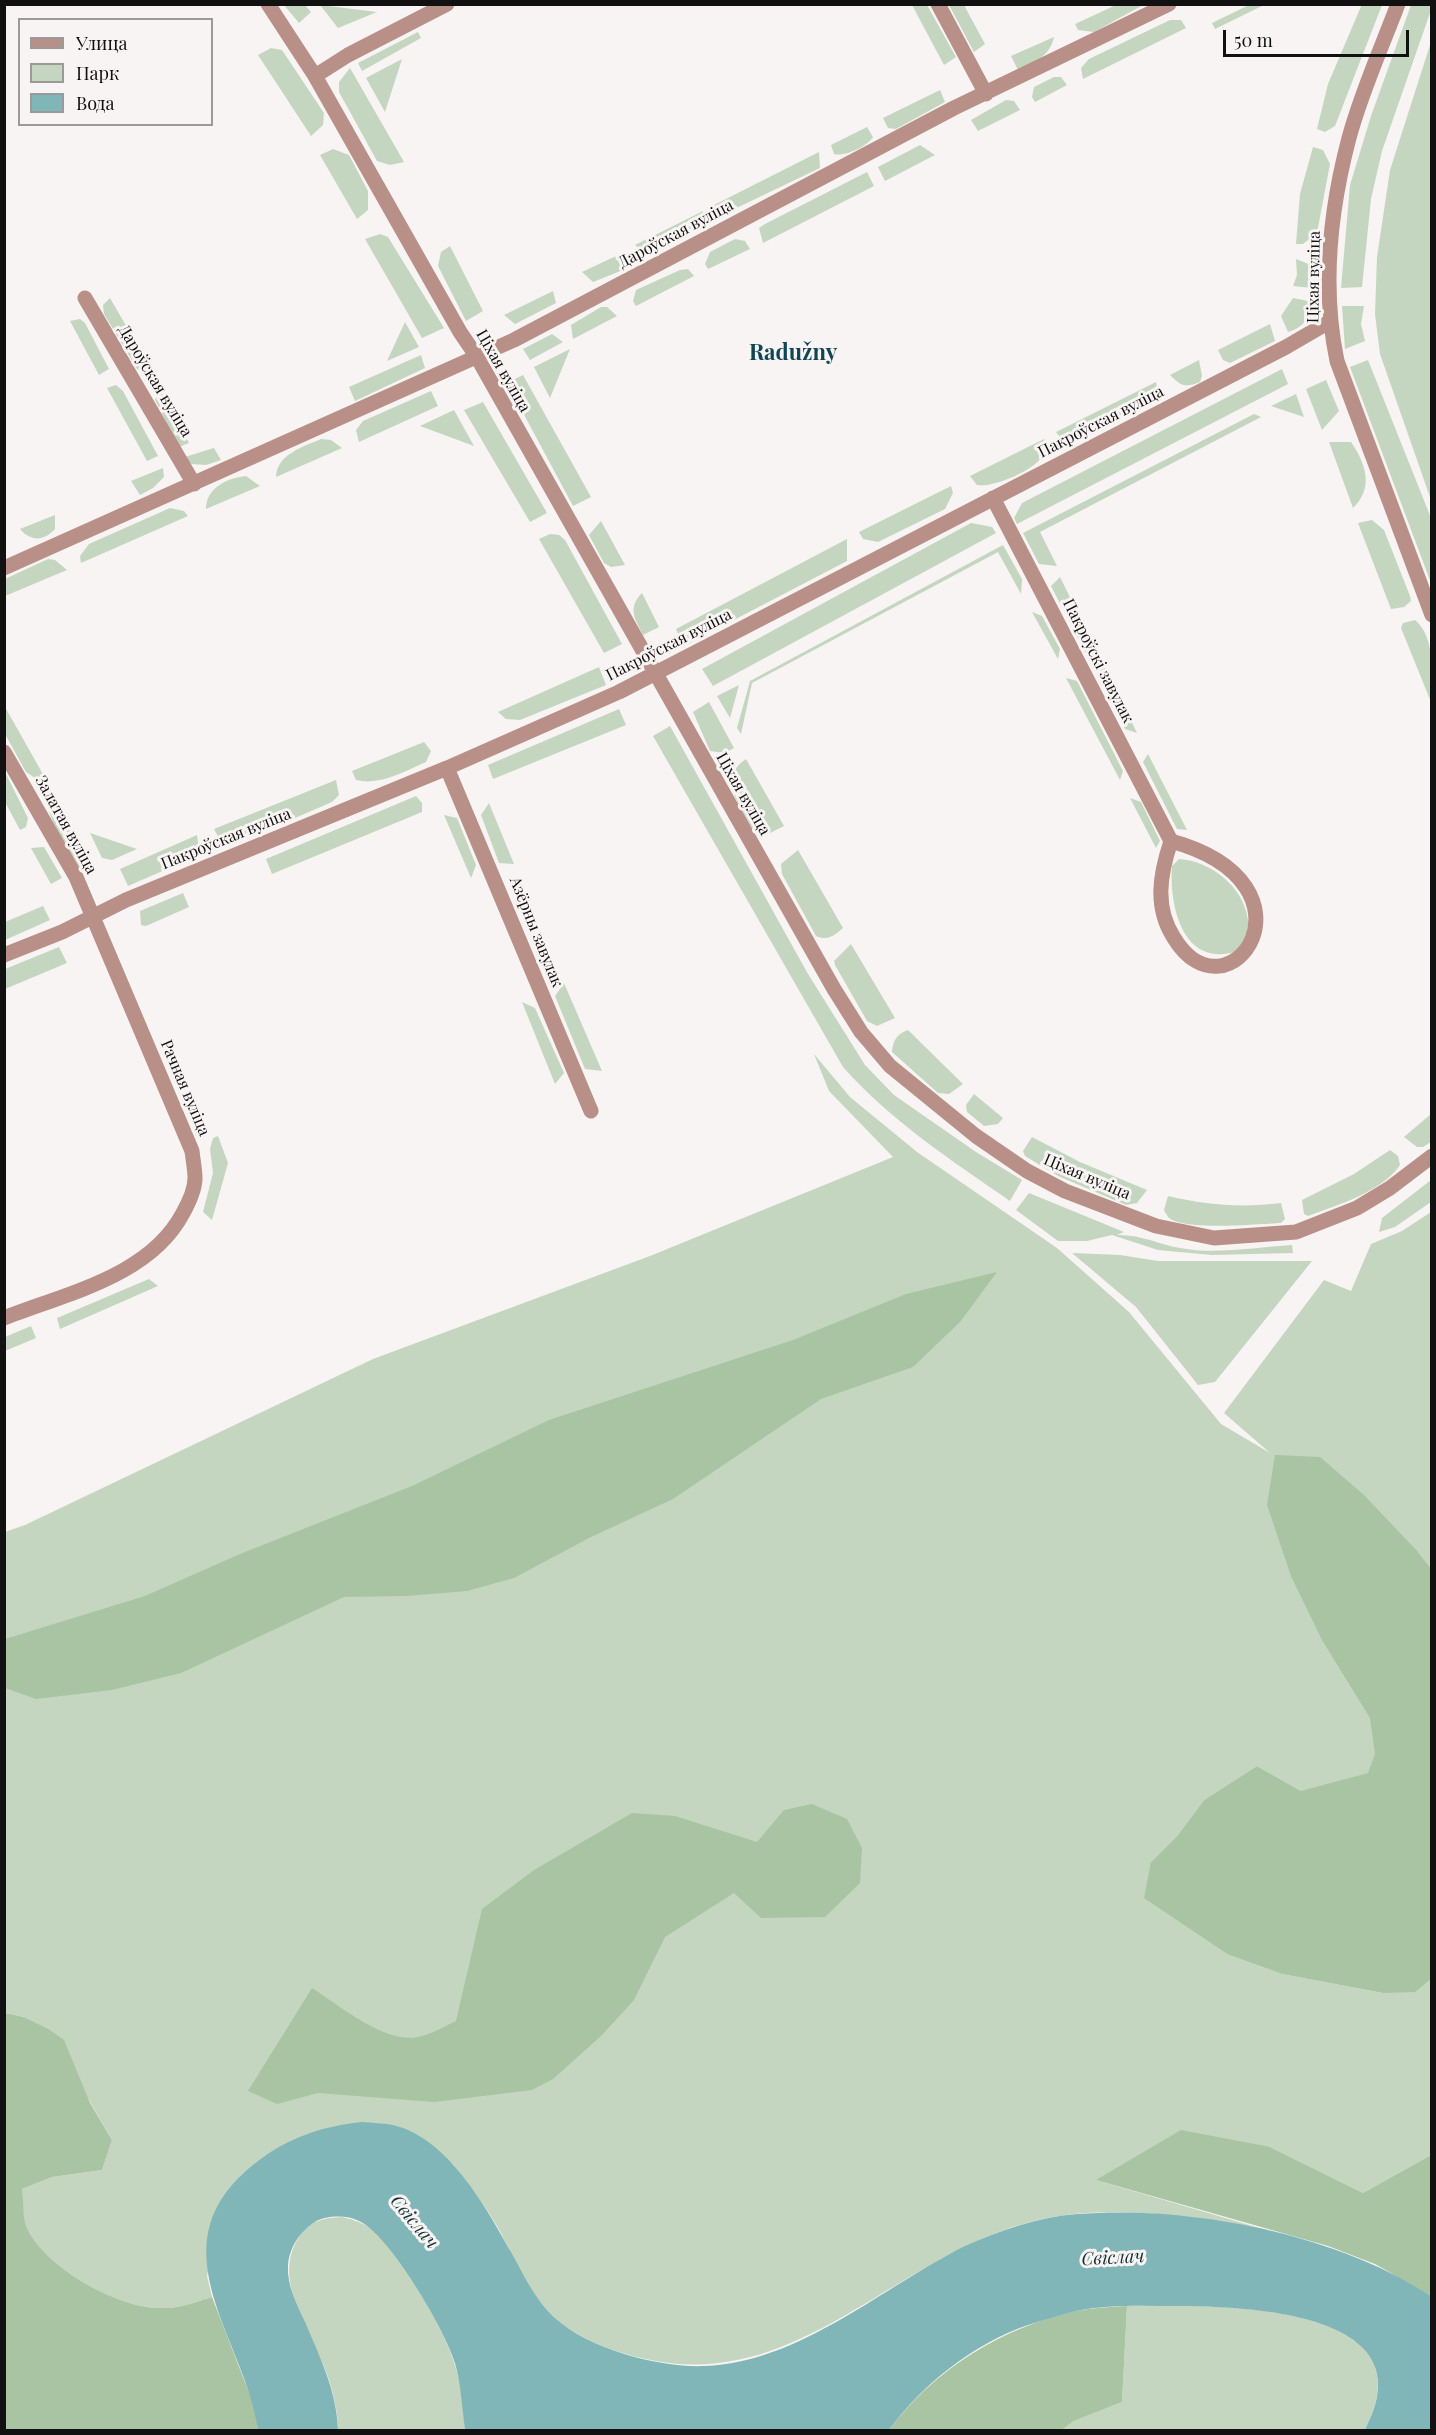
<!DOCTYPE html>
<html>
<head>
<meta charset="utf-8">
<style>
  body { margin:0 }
  #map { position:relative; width:1436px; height:2435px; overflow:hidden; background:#f7f4f3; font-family:"Playfair Display",serif }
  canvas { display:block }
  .frame { position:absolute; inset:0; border:6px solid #121111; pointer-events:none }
  .legend { position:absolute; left:18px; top:18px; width:195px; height:108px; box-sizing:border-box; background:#f7f4f3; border:2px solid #9b9999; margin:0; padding:8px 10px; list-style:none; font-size:18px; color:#121111 }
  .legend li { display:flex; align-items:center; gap:12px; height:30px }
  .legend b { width:30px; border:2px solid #9b9999 }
  .scale { position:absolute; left:1223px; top:30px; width:186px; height:27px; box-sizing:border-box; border:3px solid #121111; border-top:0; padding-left:8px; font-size:18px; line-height:21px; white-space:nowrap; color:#121111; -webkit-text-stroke:4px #f7f4f3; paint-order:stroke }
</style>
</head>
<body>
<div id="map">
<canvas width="1436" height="2435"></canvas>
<div class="frame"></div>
<ul class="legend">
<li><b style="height:8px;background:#b99087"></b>Улица</li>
<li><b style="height:16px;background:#c4d6c0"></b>Парк</li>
<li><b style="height:16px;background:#81b6b8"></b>Вода</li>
</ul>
<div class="scale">50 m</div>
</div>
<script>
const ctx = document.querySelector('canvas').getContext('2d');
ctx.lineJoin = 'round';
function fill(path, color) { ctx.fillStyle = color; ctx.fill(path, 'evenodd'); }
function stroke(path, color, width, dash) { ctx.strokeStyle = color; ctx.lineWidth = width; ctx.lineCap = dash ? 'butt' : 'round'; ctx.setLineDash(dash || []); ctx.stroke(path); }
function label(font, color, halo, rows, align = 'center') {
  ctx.font = font + ' "Playfair Display",serif'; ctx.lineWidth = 6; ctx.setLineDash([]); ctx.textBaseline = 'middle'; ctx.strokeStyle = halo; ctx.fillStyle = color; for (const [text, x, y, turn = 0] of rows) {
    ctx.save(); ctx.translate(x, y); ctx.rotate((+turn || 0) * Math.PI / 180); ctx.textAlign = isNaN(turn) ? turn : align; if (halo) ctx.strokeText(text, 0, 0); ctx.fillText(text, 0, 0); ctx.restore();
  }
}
fill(new Path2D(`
  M 1362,4 L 1382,5 L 1335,126 L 1325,132 L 1317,129 L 1328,84 Z
  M 284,5 L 305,5 L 311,12 L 299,23 Z
  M 320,5 L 377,12 L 338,28 Z
  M 912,5 L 927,5 L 956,57 L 944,65 Z
  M 949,5 L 964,5 L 985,44 L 974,52 Z
  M 1116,5 L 1143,5 L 1094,32 L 1078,30 L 1075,24 Z
  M 1249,5 L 1264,5 L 1215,29 L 1212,23 Z
  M 1411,5 L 1431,5 L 1431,10 L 1382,151 L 1371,199 L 1362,287 L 1341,288 L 1350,185 L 1371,116 Z
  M 1170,20 L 1181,20 L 1186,28 L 1083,79 L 1081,68 L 1089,59 Z
  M 418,32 L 421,38 L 362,71 L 358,63 Z
  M 1054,37 C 1050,56 1035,62 1018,70 L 1011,56 Z
  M 1431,42 L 1431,500 L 1380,354 L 1375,314 L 1377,257 L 1390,170 Z
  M 271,48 L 282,50 L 324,113 L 323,125 L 311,136 L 258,55 Z
  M 402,59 L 385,112 L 366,78 Z
  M 350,68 L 404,162 L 390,165 L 377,161 L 339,92 L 339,82 Z
  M 1054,77 L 1061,77 L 1067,85 L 1035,102 L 1032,97 L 1034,87 Z
  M 940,90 L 945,102 L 896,129 L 888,128 L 883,118 Z
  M 1006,100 L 1014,101 L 1020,110 L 978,131 L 971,120 Z
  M 867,127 L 873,137 C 868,146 845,157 834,154 L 831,145 Z
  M 920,145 L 935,155 L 885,181 L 878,167 Z
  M 1313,147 L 1323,150 L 1330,164 L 1317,233 L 1303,244 L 1296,244 L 1300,194 Z
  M 333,149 L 349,155 L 368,191 L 368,210 L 357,219 L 320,155 Z
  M 819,152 L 820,168 L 726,213 L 714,205 Z
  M 867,172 L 874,186 L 763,243 L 759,228 L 765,224 Z
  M 703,211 L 699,229 L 646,255 L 635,245 Z
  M 380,234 L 388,237 L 444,328 L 422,338 L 365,239 Z
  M 735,239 L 745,241 L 750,249 L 708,269 L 705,264 L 710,252 Z
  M 450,246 L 483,311 L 466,321 L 438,266 L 441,252 Z
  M 616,256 L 623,270 L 593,282 L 582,272 Z
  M 1296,259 L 1311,265 L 1314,271 L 1312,288 L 1293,286 L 1297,275 Z
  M 688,269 L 694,276 L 636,306 L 633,301 L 636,290 L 680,270 Z
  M 553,291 L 556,303 L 515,324 L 504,315 Z
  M 110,298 L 153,372 L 137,369 L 104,314 L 103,305 Z
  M 1293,298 L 1313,302 C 1311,317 1303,328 1288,332 L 1281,316 Z
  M 1342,306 L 1364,306 L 1361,324 L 1365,341 L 1345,349 Z
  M 601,307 L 607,307 L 617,316 L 573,339 L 571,325 Z
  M 80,319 L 85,323 L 109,369 L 99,375 L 70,321 Z
  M 405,322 L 419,347 L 387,361 Z
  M 1270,324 L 1275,341 L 1230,363 L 1223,360 L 1218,350 Z
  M 552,334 L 563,342 L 530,360 L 523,349 Z
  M 570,349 L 550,398 L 534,367 Z
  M 421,355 L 425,368 L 355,401 L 349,387 Z
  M 1199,360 L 1202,376 L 1200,382 C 1185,388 1181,386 1170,375 Z
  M 1368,360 L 1431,518 L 1431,583 L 1350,367 Z
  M 1282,369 L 1288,384 L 1017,524 L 1014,518 L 1022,503 Z
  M 523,375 L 591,497 L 573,506 L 507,383 Z
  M 1326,380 L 1339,411 L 1322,430 L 1306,389 Z
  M 1156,382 L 1158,394 L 1153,403 L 1076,442 C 1066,443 1062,440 1056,432 Z
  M 116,385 L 123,391 L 158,456 L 147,461 L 107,388 Z
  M 160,389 L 189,443 L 179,447 L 155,400 Z
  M 431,391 L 438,406 L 359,442 L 356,430 L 363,421 Z
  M 1296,394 L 1304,417 L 1271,406 Z
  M 483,402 L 547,513 L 530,522 L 464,410 Z
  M 454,410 L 474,446 L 420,426 Z
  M 1254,414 L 1261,417 L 1040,532 L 1057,566 L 1039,564 L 1023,533 Z
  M 321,439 L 331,440 L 342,448 L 276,477 C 277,454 303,447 321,439 Z
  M 1044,439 C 1045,446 1046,451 1041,458 C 1032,471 993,488 977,485 L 970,476 Z
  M 1329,442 L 1351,442 C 1366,464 1374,488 1353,508 Z
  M 214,448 L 221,460 L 206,465 L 191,464 L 185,457 Z
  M 163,468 L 164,477 L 153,488 L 140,495 L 131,481 Z
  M 246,476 L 260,486 L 206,509 C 206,488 227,478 246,476 Z
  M 951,486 L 953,493 L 945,509 L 878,542 L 863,539 L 859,532 Z
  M 170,508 L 184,511 L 188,516 L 81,563 L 80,556 L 89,544 Z
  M 55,515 L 55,529 C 44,541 31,542 20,529 Z
  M 1372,520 L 1384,530 L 1410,596 L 1411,601 L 1404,607 L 1391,609 L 1358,523 Z
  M 601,521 L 625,565 L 611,567 L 604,563 L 589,535 Z
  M 971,523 L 992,527 L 996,533 L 713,686 L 702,669 Z
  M 550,534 L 559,535 L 565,540 L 622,644 L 604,653 L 539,539 Z
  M 847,539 L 847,561 L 684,646 L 676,629 Z
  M 1003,545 L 1022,579 L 1021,594 L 998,552 L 752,683 L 741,734 L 737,728 L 750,681 Z
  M 48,559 L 55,560 L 67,570 L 5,596 L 5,579 Z
  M 1060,577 L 1108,674 L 1096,673 L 1051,586 Z
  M 642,593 L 659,627 L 643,635 C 635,619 627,608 642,593 Z
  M 1032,612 L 1042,616 L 1060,649 L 1058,659 Z
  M 1415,620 C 1436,637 1432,677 1431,702 L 1401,628 L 1403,623 Z
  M 599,667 L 606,685 L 520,720 L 506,719 L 498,712 Z
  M 1066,678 L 1077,681 L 1123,771 L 1120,780 Z
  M 739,685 L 730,718 L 717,696 Z
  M 1118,694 L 1137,733 L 1125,729 L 1112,702 Z
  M 709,702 L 734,748 L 725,753 L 710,751 L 693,712 Z
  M 4,707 L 5,707 L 44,776 L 35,778 L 26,772 L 5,734 Z
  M 619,709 L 626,725 L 493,779 L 488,765 Z
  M 670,726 L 808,974 L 865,1065 L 894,1095 L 976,1152 L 1022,1180 L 1010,1201 C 951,1160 891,1121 843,1067 L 653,736 Z
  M 424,742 L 431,751 L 426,762 C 405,771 380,786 356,780 L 352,771 Z
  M 1148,754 L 1187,830 L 1177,829 L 1143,762 Z
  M 746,759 L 784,826 L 770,833 L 753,830 C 741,807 716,779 746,759 Z
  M 5,772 L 28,818 L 26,827 L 20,830 L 5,802 Z
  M 336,780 L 339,795 L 332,802 L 237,843 C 224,844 220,841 214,829 Z
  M 51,788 L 92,863 L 80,869 C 69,850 37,807 51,788 Z
  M 416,796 L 422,803 L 422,812 L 272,874 L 266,859 Z
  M 1130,798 L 1141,802 L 1160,841 L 1156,848 Z
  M 489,803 L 514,864 L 499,863 L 481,815 Z
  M 444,815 L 457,818 L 476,865 L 471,878 Z
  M 90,833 L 137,849 L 112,860 L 102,858 Z
  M 197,835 L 199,849 L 190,859 L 128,886 L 120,869 Z
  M 44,847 L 62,878 L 51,884 L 31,848 Z
  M 798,850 L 843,928 C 834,936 827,941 816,936 L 782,874 L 781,864 Z
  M 1179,859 C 1211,861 1244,887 1248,920 C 1249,932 1243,941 1237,951 C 1183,969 1169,906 1172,866 Z
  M 183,893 L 189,907 L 146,926 L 141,925 L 140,911 Z
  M 43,906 L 50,920 L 5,940 L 5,922 Z
  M 851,944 L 895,1018 L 877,1026 L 867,1021 L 835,965 L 834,961 Z
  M 59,947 L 67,963 L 5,989 L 5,969 Z
  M 564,983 L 602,1071 L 585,1069 L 555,996 Z
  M 522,1002 L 535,1008 L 564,1073 L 555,1084 Z
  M 908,1030 L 963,1084 L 949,1094 L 938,1093 L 892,1052 C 893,1040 897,1034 908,1030 Z
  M 814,1054 L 850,1097 L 917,1152 L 1057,1248 L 1129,1312 L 1221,1424 L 1270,1453 L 1224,1413 L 1324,1280 L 1351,1291 L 1371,1244 L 1402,1231 L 1431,1212 L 1431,2155 L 1363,2193 L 1270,2147 L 1096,2180 L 1273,2232 C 1192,2217 1104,2200 1023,2224 C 891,2261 794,2393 646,2359 C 621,2354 593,2344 571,2330 C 534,2308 517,2262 497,2226 C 484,2204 469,2184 453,2164 L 266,2155 L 242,2175 L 221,2201 L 207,2276 L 212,2297 C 194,2303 177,2309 158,2308 C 116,2307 47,2268 28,2230 C 22,2220 23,2201 22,2189 L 52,2177 L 102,2170 L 112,2140 L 47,2028 L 24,2017 L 5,2013 L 5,1532 L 25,1525 L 373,1359 L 650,1256 L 893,1157 L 829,1091 ZM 1257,1766 L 1301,1791 L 1383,1993 L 1282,1974 L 1229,1955 L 1151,1862 L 1177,1836 L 1204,1800 Z
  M 974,1094 L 1003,1118 L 998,1124 L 984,1126 L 967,1112 L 966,1105 Z
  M 1431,1114 L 1431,1142 L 1423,1147 L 1417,1147 L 1404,1137 Z
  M 218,1136 L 228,1163 L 212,1220 L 203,1212 L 213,1173 L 210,1149 L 213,1138 Z
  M 1032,1137 L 1080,1162 L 1147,1190 L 1137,1203 L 1126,1205 L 1058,1176 L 1025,1156 L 1023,1151 Z
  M 1390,1150 L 1398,1156 L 1400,1165 C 1382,1192 1337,1205 1308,1216 L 1304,1214 L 1302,1200 L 1354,1174 Z
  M 1431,1180 L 1431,1202 L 1395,1227 L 1379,1232 L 1382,1218 Z
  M 1029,1193 L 1124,1232 L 1117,1235 C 1139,1234 1158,1244 1180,1248 C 1216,1255 1256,1247 1292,1245 L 1293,1253 L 1212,1255 L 1158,1250 L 1112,1235 L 1087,1241 L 1058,1241 L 1016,1210 Z
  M 1168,1196 C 1207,1205 1241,1208 1281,1203 L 1285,1219 L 1281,1223 C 1259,1224 1186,1231 1169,1218 C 1169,1218 1164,1211 1164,1210 Z
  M 1072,1253 L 1120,1255 L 1158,1261 L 1312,1261 L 1215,1382 L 1198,1385 L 1136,1307 Z
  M 149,1279 L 158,1286 L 60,1329 L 57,1318 Z
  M 31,1326 L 36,1338 L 5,1351 L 5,1337 Z
  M 342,2217 C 355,2220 364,2223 375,2232 C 399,2251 445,2331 454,2362 C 461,2384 463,2408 465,2430 L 338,2430 C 338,2413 334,2397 329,2380 C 316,2336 269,2283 299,2237 C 309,2221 323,2218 342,2217 Z
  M 1127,2306 C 1199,2306 1436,2295 1365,2430 L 1062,2430 L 1074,2421 L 1122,2402 Z`), '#c4d6c0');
fill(new Path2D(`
  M 997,1272 L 960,1322 L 913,1367 L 821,1399 L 673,1499 L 589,1538 L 514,1578 L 467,1591 L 406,1596 L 344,1597 L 181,1673 L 112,1690 L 36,1699 L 5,1688 L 5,1639 L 145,1596 L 240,1554 L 412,1486 L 549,1420 L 793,1340 L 906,1294 Z
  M 1275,1455 L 1320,1457 L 1364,1495 L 1417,1551 L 1431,1569 L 1432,1978 L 1415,1992 L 1383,1993 L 1282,1974 L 1229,1955 L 1144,1898 L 1151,1862 L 1177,1836 L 1204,1800 L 1257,1766 L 1301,1791 L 1368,1773 L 1375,1754 L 1370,1718 L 1322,1640 L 1291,1576 L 1267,1505 Z
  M 812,1804 L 847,1819 L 862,1848 L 860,1883 L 825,1917 L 761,1918 L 734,1893 L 665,1937 L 634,2000 L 601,2036 L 553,2079 L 532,2090 L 434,2102 L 318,2093 L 277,2104 L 248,2091 L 312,1988 C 339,2005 388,2047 422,2036 C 434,2033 445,2026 456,2021 L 482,1909 L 534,1870 L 632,1813 L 675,1816 L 757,1842 L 784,1810 Z
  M 5,2013 L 24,2017 L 47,2028 L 64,2040 L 90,2103 L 112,2140 L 102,2170 L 52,2177 L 22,2189 C 24,2201 22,2220 28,2230 C 47,2268 116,2307 158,2308 C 177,2309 194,2303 212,2297 L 255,2408 L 258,2430 L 5,2430 Z
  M 1181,2130 L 1270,2147 L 1363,2193 L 1431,2155 L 1431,2296 L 1375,2264 L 1328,2246 L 1096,2180 Z
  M 1127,2306 L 1122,2402 L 1074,2421 L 1062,2430 L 889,2430 C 935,2369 1001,2328 1076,2311 C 1092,2308 1110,2307 1127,2306 Z`), '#a8c4a2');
fill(new Path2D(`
  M 362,2122 C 372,2123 383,2123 393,2125 C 448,2138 486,2207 511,2252 C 522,2272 532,2293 547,2310 C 579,2347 657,2368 705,2366 C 799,2363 884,2286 965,2246 C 1000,2230 1039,2217 1077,2214 C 1190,2205 1337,2234 1431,2296 L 1431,2430 L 1365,2430 C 1428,2313 1252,2307 1180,2306 C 1146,2306 1110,2304 1076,2311 C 1060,2315 1044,2320 1028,2325 C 973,2344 923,2384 889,2430 L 465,2430 C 462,2408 461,2385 455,2363 C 445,2330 390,2235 359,2221 C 347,2215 327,2215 315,2222 C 300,2231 289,2248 288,2266 C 287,2286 297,2305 305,2322 C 320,2357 337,2392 338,2430 L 258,2430 C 246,2341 155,2250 247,2170 C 282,2140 316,2127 362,2122 Z`), '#81b6b8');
stroke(new Path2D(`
  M 268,4 L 315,76 L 460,332 L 477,357 L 834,989 L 861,1032 L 890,1066 L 976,1136 L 1027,1171 L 1065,1191 L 1156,1226 L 1214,1238 L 1296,1232 L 1357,1208 L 1390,1188 L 1432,1156
  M 938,4 L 986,94
  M 1398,4 C 1381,49 1361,93 1349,138 C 1330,210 1322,289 1337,361 L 1432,615
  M 315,76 L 348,55 L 447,4
  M 85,298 L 194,484
  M 993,498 L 1171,841 C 1329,885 1228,1026 1174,938 C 1154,907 1160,874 1171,841
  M 4,568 L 514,340 L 954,108 L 1169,4
  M 4,752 L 76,877 L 192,1151 C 193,1160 195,1170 195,1178 C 195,1189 188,1204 183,1213 C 150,1276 67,1293 4,1318
  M 447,768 L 591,1111
  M 4,955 L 62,932 L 126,900 L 447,768 L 619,692 L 1286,347 L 1329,322`), '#b99087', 15);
label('16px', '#121111', '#f7f4f3', [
  ["Дароўская вуліца",676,234,-28],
  ["Ціхая вуліца",1314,277,-89],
  ["Ціхая вуліца",503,371,60],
  ["Дароўская вуліца",155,381,59],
  ["Пакроўская вуліца",1101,422,-27],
  ["Пакроўская вуліца",669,645,-27],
  ["Пакроўскі завулак",1098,661,63],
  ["Ціхая вуліца",743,794,60],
  ["Залатая вуліца",66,825,61],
  ["Пакроўская вуліца",226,839,-22],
  ["Азёрны завулак",536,932,68],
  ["Рачная вуліца",185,1088,67],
  ["Ціхая вуліца",1087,1177,23]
]);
label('italic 18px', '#132f31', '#f7f4f3', [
  ["Свіслач",414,2222,50],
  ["Свіслач",1113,2258,-3]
]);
label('bold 22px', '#114556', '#f7f4f3', [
  ["Radužny",793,353]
]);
</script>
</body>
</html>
